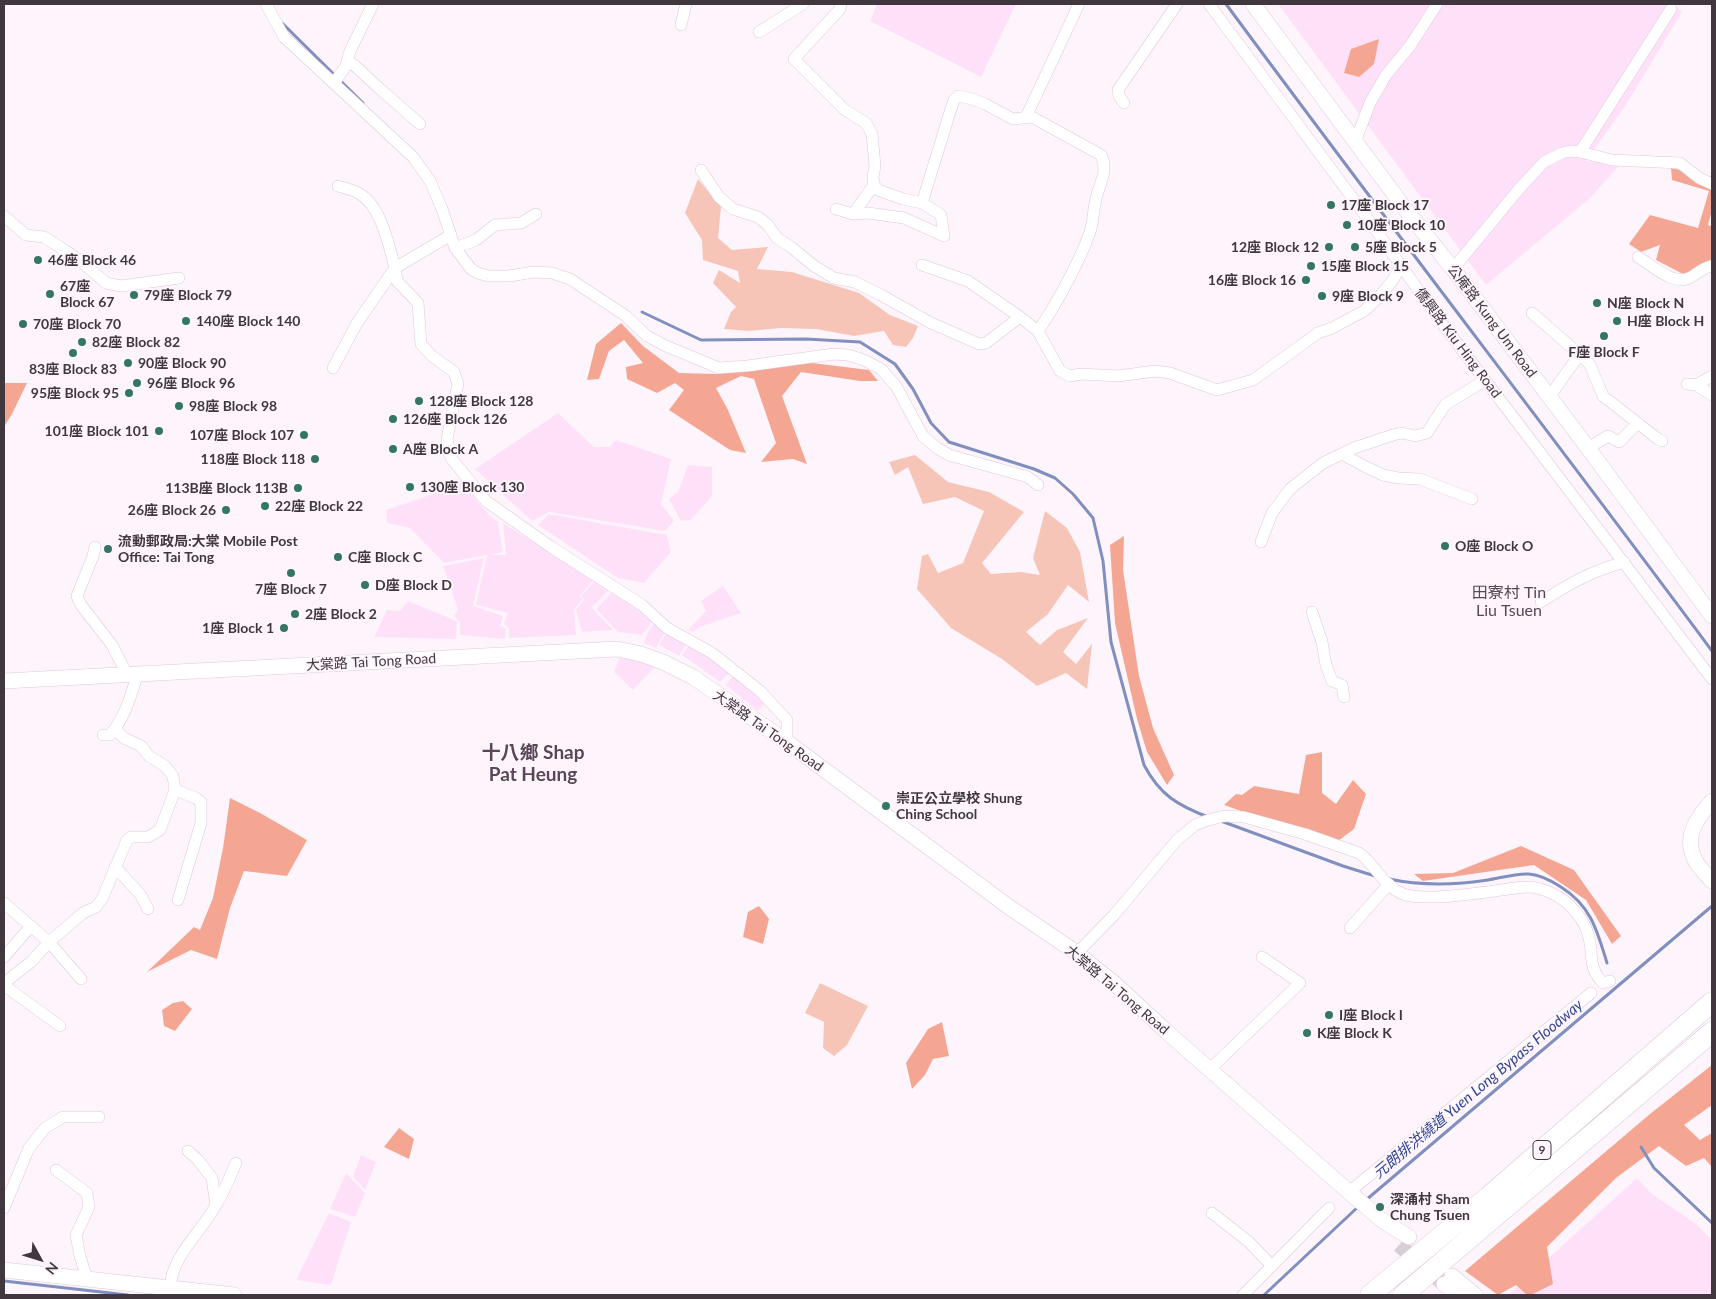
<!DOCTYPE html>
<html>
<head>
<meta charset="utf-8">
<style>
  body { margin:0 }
  #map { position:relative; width:1716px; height:1299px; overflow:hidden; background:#fef5fc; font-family:Lato,sans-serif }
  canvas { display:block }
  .frame { position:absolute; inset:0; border:5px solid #41383f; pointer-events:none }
  .north { position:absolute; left:15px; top:1234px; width:50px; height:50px; -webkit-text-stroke:4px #fef5fc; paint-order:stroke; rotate:129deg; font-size:14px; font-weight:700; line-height:20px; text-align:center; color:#41383f }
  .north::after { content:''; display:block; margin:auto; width:18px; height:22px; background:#41383f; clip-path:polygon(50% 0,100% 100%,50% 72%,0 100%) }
</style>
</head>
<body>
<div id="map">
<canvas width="1716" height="1299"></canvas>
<div class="frame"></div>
<div class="north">N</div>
</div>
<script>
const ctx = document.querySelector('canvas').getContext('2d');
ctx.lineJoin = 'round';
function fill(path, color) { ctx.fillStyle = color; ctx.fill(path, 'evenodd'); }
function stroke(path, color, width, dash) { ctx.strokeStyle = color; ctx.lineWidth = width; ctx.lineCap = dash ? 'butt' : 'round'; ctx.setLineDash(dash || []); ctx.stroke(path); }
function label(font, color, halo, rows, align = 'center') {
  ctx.font = font + ' Lato,"Noto Sans TC",sans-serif'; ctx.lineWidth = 4; ctx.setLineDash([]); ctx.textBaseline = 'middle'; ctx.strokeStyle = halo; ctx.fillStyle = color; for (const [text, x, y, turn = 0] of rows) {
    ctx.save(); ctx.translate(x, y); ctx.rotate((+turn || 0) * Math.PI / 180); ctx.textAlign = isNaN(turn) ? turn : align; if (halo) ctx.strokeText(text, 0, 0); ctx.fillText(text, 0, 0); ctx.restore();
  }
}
fill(new Path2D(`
  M 877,4 L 1016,4 L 981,77 L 870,21 Z
  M 1278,4 L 1673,4 L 1682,12 L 1626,105 L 1586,161 L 1621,164 L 1589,199 L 1486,285 Z
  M 558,413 L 594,447 L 610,447 L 616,440 L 671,459 L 661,504 L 674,521 L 665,531 L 549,512 L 532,521 L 475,469 Z
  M 688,465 L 712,467 L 712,496 L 691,520 L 681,521 L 669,499 L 678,492 Z
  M 459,479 L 489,515 L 498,522 L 503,552 L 491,555 L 506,555 L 503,523 L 593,580 L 579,597 L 582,598 L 581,596 L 598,577 L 610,589 L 592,607 L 583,598 L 574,610 L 576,635 L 509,638 L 509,628 L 504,624 L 508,613 L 476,605 L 487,555 L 444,563 L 410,528 L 387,523 L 386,510 L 439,492 Z
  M 549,514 L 667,535 L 671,552 L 644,583 L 618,578 L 538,525 Z
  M 484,558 L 473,606 L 503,616 L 500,626 L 506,629 L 505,639 L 460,635 L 460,622 L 454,616 L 458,609 L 443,566 Z
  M 723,586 L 741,613 L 700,627 L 693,632 L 688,630 L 706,611 L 701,601 Z
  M 614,590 L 652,622 L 642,635 L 618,632 L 596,609 Z
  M 584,599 L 613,630 L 582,632 L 576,610 Z
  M 408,601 L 457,621 L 456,639 L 374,637 L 387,610 L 400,611 Z
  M 656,621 L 666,630 L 656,648 L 644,643 L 648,632 Z
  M 667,631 L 688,642 L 679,656 L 659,645 Z
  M 690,644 L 731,671 L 720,682 L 682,655 Z
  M 621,654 L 656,666 L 633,690 L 614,672 Z
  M 733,676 L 765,703 L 758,711 L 726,685 Z
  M 361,1155 L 376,1162 L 365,1190 L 353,1177 Z
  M 346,1173 L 365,1193 L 355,1217 L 330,1209 Z
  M 1637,1178 L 1652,1194 L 1695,1223 L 1712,1240 L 1712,1295 L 1508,1295 Z
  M 329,1213 L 351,1222 L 331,1285 L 296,1280 Z`), '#fee1f9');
fill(new Path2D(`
  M 698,179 L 721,207 L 718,238 L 732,250 L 768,247 L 757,269 L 792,272 L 859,293 L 890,315 L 918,326 L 913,338 L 906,347 L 893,345 L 884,331 L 854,336 L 816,329 L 781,328 L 749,331 L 724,329 L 731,312 L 736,307 L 713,283 L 719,270 L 740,283 L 738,271 L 703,260 L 702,240 L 685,213 Z
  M 915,455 L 948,482 L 989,492 L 1024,512 L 982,563 L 991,574 L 1021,572 L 1040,575 L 1033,558 L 1045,511 L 1067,528 L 1080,552 L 1089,602 L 1068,585 L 1048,614 L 1026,632 L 1040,645 L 1057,630 L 1088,618 L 1063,652 L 1076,664 L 1092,644 L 1087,689 L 1066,673 L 1037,686 L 1002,659 L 951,628 L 917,589 L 922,556 L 928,554 L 938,573 L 963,563 L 984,511 L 955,497 L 923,504 L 908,467 L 895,475 L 889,462 Z
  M 820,983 L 868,1006 L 847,1045 L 834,1056 L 823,1048 L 824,1022 L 805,1013 Z`), '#f6c5b8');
fill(new Path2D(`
  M 1379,39 L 1374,64 L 1359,77 L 1344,73 L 1351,49 Z
  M 1671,168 L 1712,177 L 1712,210 L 1708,225 L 1712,226 L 1712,259 L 1685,275 L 1656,260 L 1660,245 L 1641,252 L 1629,244 L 1650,215 L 1698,228 L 1709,191 L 1672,180 Z
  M 621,323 L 643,346 L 679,373 L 716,374 L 812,363 L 869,370 L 878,381 L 860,381 L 801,372 L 782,396 L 807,464 L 793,459 L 761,462 L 776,443 L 754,379 L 741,376 L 716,388 L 728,410 L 746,453 L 730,450 L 669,410 L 684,390 L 675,383 L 657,393 L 627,379 L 626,367 L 643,363 L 624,340 L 609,351 L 599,379 L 587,380 L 596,344 Z
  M 4,383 L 27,383 L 12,414 L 4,427 Z
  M 1124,536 L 1123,570 L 1139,676 L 1153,728 L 1174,775 L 1167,785 L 1147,752 L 1137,719 L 1115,623 L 1110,545 Z
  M 1322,752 L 1322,793 L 1336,804 L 1353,780 L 1366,794 L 1354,829 L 1334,844 L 1224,805 L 1236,794 L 1242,795 L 1254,786 L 1299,794 L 1306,755 Z
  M 230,798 L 260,813 L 307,840 L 287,876 L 244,871 L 230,908 L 217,959 L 191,950 L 147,972 L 194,927 L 200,930 L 213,898 L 223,848 Z
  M 1521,846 L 1574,870 L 1621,936 L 1612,944 L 1586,900 L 1534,865 L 1423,881 L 1414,874 L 1453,873 Z
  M 759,906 L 769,919 L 763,944 L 743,937 L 748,912 Z
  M 183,1001 L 192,1009 L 175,1031 L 164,1026 L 162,1010 L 173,1003 Z
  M 942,1022 L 949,1056 L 933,1059 L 925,1075 L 912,1089 L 906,1063 L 928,1029 Z
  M 1712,1065 L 1712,1105 L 1684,1125 L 1700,1140 L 1712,1133 L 1712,1167 L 1704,1158 L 1686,1166 L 1659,1146 L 1616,1178 L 1547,1247 L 1553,1284 L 1531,1295 L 1527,1295 L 1516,1285 L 1498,1295 L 1465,1271 L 1650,1114 Z
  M 399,1128 L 414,1139 L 409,1159 L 384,1147 Z`), '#f5a693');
stroke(new Path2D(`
  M 1226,4 C 1386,221 1551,434 1712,651
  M 282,23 L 363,103
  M 642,312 L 701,340 L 806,339 L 860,342 L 895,364 L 913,389 L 931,423 L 949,442 L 1034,469 L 1055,478 L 1073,494 L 1093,518 L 1103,561 L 1111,642 L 1144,765 C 1160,795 1177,805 1208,817
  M 1221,821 L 1343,866 L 1375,876
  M 1389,879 C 1422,886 1455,885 1488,880 C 1500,878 1517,873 1529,874 C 1541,875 1552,881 1561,887 C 1591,906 1597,930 1607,963
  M 1641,1147 L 1654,1168 L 1712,1223
  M 1366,1200 L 1712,906
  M 4,1281 L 128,1295
  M 1264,1295 L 1359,1206`), '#818fbf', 3);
stroke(new Path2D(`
  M 1399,1245 L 1444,1284`), '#d8cfd6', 15, [15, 8]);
const street = new Path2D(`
  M 266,4 L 284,37 L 413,157 L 430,181 L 442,209 L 455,248 L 471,269 L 478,273 L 488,276 L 509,276 L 534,272 L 552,273 L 570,279 L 626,316 L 647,336 L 666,346 L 719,368 L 747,366 L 834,354 L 848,355 L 864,360 L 881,369 L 896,386 L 923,436 L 937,448 L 949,455 L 1028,477 L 1038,485
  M 1209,4 L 1368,219 L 1441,322 L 1712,679
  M 681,25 L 686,4
  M 759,32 L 803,4
  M 348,61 L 354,65 L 380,89 L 420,124
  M 334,83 L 346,66 L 350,51 L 373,4
  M 1124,103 L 1119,96 L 1118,90 L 1177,4
  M 1026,117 L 1079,4
  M 1355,142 L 1370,103 L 1386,75 L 1410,46 L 1437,4
  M 1580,152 L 1671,9
  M 701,170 L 719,197 L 733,209 L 758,217 L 768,225 L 777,238 L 791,247 L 814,266 L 834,278 L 855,282 L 881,295 L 931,323 L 979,344 L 986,343 L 1020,317
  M 922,203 L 950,112 L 954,100 L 958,96 L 972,99 L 985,104 L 1013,119 L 1032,117 L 1101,155 C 1108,169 1101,181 1097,195 C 1093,207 1094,220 1090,232 C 1079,263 1056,305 1038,331
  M 836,209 L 853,214 L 868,213 L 904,218 L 944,236 L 941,215 L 922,203 L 903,199 L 878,190 L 874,185 L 873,177 L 875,166 L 872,134 L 866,123 L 845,110 L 794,59 L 840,9 L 841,4
  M 853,214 L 874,185
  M 4,216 L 26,235 L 44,237 L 66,251 L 82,262 L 106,283 L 121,286 L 179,278
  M 451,235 L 395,268 L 397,281 L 418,303 L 421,344 L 432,356 L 454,372 L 458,384 L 447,439 L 451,458 L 486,501 L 551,547 L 642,605 L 667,628 L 712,653 L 760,691 L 787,720 L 787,742
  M 455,248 L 476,240 L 495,225 L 521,223 L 536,214
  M 1638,257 C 1653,266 1674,287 1691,277 C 1699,272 1704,267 1712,266
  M 922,265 L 968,281 L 1020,317 L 1038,331 L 1060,371 L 1070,376 L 1081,374 L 1118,376 L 1155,371 L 1170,373 L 1217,390 L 1253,380 L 1318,333 L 1332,328 L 1364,311 L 1379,297 L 1393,280 L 1401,265
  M 1453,269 L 1519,189 L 1544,162 L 1562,153 L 1571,151 L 1580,152 L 1612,160 L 1680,163 L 1699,178 L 1712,184
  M 1532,313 L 1586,360 L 1590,365 L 1603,396 L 1658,439 L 1662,441
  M 333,368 L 357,323 L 395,268 C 389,246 381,206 360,194 C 354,190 345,188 338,186
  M 1687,384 L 1696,385 L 1712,376
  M 1696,385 L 1712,395
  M 1549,397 L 1580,354
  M 1588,448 L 1608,436 L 1619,442 L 1638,423
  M 1342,454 L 1366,467 L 1383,475 L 1398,478 L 1420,479 L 1472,499
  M 1261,542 L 1272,513 L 1290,489 L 1323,463 L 1354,448 L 1393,435 L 1402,433 L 1415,436 L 1427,433 L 1445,405 L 1485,380
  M 95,547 L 93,556 L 77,596 L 81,605 L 112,645 L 127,674
  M 1541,602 C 1570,583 1590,572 1624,562
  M 1312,612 L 1322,642 L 1326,665 L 1332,681 L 1342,685 L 1344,697
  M 103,735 L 110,735 C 125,718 131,695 138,673
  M 175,790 L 196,798 L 201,802 L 201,823 L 178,900
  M 115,867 L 140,894 L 148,909
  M 4,903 L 49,942 L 81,979
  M 1350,928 L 1389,884
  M 1077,953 L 1114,915 L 1177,840 L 1195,825 L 1205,821 L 1224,816 L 1244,817 L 1305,834 L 1359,853 C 1375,864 1384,887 1403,894 C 1414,898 1425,897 1437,897 C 1458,896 1480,893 1501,890 C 1510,889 1519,887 1528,887 C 1542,887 1563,897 1572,908 C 1578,914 1586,925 1588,934 C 1594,953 1587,967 1603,983 L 1610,981
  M 4,957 L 31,926
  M 4,982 L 5,986 L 60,1026
  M 4,983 L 31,962 L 49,942 L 83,913 L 96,907 L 102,899 L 127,840 L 131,837 L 148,837 L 160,830 L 175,790 L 173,776 L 165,766 L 149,756 L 141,746 L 124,738 L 115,729
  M 1210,1069 L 1300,983 L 1262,957
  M 188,1151 L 198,1160 L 212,1178 L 216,1205
  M 56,1170 L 87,1193 L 89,1207 L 76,1235 L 80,1256 L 87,1279
  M 1349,1192 L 1591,993
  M 4,1208 L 29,1148 L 45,1128 L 63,1117 L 99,1117
  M 1212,1213 L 1249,1242 L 1272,1266
  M 170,1288 C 172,1255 201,1233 216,1205 C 224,1192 230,1177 236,1163
  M 1243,1295 L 1329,1208`);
const secondary = new Path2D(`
  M 1253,4 L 1409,214 L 1453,269 L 1588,448 L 1712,616
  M 4,681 L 617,649 L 641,654 L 663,662 L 693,677 L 787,742 L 1009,907 L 1077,953 L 1116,985 L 1167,1032 L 1349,1192 L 1383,1221 L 1409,1237
  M 1712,801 C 1697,818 1683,836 1695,860 C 1699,868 1707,875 1712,881
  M 4,1270 L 234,1295
  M 1452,1276 L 1475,1295
  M 1444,1284 L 1460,1295`);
const highway = new Path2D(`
  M 1370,1295 L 1488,1197 L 1712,1002
  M 1403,1295 L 1712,1032`);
stroke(street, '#ddc7d9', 12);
stroke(secondary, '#ddc7d9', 16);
stroke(highway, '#ddc7d9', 21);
stroke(street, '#fff', 11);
stroke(secondary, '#fff', 15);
stroke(highway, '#fff', 20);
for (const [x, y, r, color] of [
  [1331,205,5,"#347565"],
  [1347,225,5,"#347565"],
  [1329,247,5,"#347565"],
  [1355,247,5,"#347565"],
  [38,260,5,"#347565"],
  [1311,266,5,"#347565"],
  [1306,280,5,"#347565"],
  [50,294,5,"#347565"],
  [134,295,5,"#347565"],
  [1322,296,5,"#347565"],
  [1597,303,5,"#347565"],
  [186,321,5,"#347565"],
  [1617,321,5,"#347565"],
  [23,324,5,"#347565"],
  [1604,336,5,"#347565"],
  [82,342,5,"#347565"],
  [73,353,5,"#347565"],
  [128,363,5,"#347565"],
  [137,383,5,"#347565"],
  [129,393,5,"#347565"],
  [419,401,5,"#347565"],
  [179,406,5,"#347565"],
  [393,419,5,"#347565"],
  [159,431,5,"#347565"],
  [304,435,5,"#347565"],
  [393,449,5,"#347565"],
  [315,459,5,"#347565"],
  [410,487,5,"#347565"],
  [298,488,5,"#347565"],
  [265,506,5,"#347565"],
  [226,510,5,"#347565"],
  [1445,546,5,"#347565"],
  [108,549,5,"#347565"],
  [338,557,5,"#347565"],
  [291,573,5,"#347565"],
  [365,585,5,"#347565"],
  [295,614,5,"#347565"],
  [284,628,5,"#347565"],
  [886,806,5,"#347565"],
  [1329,1015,5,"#347565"],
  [1307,1033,5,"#347565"],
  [1380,1207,5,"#347565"]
]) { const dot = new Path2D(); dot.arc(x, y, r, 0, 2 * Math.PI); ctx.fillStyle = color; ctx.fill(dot); stroke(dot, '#fef5fc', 2); }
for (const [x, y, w] of [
  [1542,1150,18]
]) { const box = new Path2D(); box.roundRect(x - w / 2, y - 9.5, w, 19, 4); ctx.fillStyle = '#fef5fc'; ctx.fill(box); stroke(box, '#41383f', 1); }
label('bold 12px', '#41383f', null, [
  ["9",1542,1150]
]);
label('bold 14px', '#41383f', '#fef5fc', [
  ["17座 Block 17",1341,205],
  ["10座 Block 10",1357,225],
  ["12座 Block 12",1319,247,"right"],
  ["5座 Block 5",1365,247],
  ["46座 Block 46",48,260],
  ["15座 Block 15",1321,266],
  ["16座 Block 16",1296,280,"right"],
  ["67座",60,286],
  ["Block 67",60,302],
  ["79座 Block 79",144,295],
  ["9座 Block 9",1332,296],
  ["N座 Block N",1607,303],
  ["140座 Block 140",196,321],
  ["H座 Block H",1627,321],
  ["70座 Block 70",33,324],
  ["82座 Block 82",92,342],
  ["F座 Block F",1604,352,"center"],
  ["90座 Block 90",138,363],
  ["83座 Block 83",73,369,"center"],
  ["96座 Block 96",147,383],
  ["95座 Block 95",119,393,"right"],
  ["128座 Block 128",429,401],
  ["98座 Block 98",189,406],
  ["126座 Block 126",403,419],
  ["101座 Block 101",149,431,"right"],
  ["107座 Block 107",294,435,"right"],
  ["A座 Block A",403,449],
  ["118座 Block 118",305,459,"right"],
  ["130座 Block 130",420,487],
  ["113B座 Block 113B",288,488,"right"],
  ["22座 Block 22",275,506],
  ["26座 Block 26",216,510,"right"],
  ["流動郵政局:大棠 Mobile Post",118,541],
  ["Office: Tai Tong",118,557],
  ["O座 Block O",1455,546],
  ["C座 Block C",348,557],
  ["D座 Block D",375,585],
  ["7座 Block 7",291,589,"center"],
  ["2座 Block 2",305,614],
  ["1座 Block 1",274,628,"right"],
  ["崇正公立學校 Shung",896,798],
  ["Ching School",896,814],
  ["I座 Block I",1339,1015],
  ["K座 Block K",1317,1033],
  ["深涌村 Sham",1390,1199],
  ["Chung Tsuen",1390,1215]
], 'left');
label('14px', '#41383f', '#fef5fc', [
  ["公庵路 Kung Um Road",1492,321,53],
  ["僑興路 Kiu Hing Road",1458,343,53],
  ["大棠路 Tai Tong Road",371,662,-3],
  ["大棠路 Tai Tong Road",768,731,35],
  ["大棠路 Tai Tong Road",1117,990,40]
]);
label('italic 15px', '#314692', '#fef5fc', [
  ["元朗排洪繞道 Yuen Long Bypass Floodway",1478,1089,-40]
]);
label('16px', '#594656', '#fef5fc', [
  ["田寮村 Tin",1509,593],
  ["Liu Tsuen",1509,611]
]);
label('bold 19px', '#594656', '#fef5fc', [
  ["十八鄉 Shap",533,753],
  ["Pat Heung",533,775]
]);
</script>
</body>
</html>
